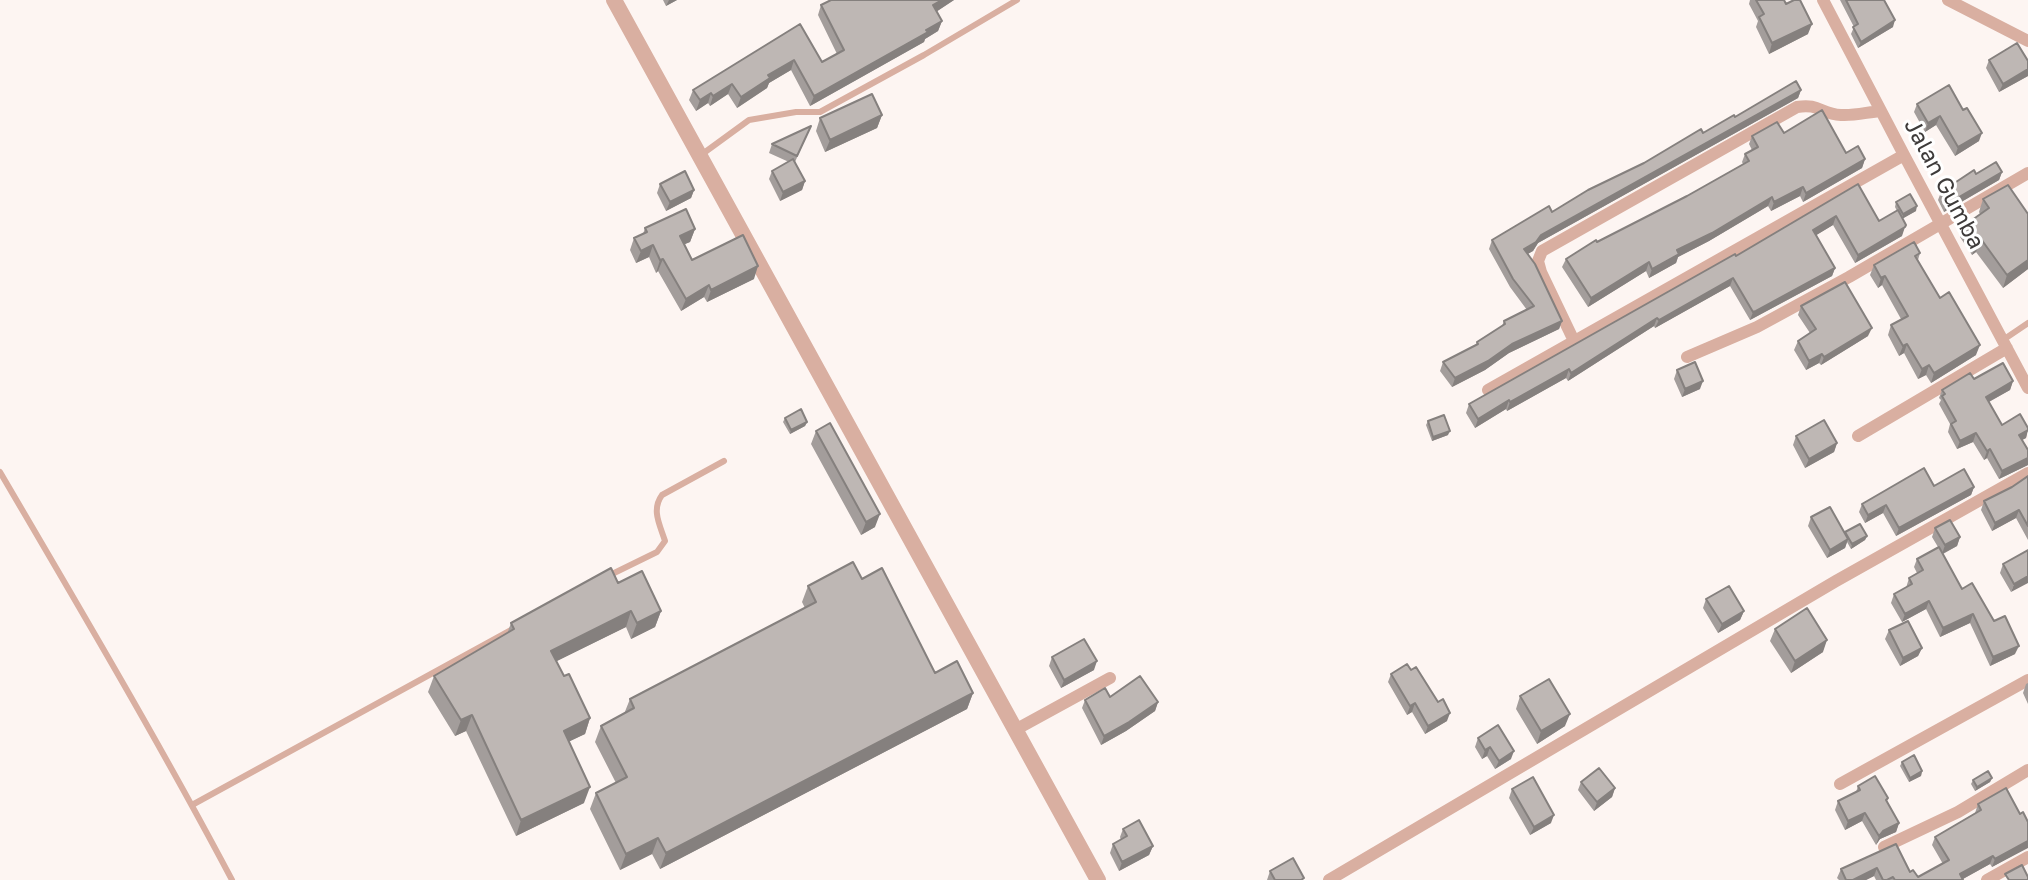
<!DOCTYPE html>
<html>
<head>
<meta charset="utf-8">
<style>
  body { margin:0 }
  canvas { display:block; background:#fdf5f2 }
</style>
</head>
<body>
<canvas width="2028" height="880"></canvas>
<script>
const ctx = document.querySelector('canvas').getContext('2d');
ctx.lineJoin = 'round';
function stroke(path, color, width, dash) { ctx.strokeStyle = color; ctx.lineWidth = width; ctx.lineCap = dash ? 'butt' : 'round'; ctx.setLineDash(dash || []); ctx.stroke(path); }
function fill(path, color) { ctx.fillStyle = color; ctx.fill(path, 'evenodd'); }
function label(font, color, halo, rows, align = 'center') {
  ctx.font = font + ' "Golos Text",sans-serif'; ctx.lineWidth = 6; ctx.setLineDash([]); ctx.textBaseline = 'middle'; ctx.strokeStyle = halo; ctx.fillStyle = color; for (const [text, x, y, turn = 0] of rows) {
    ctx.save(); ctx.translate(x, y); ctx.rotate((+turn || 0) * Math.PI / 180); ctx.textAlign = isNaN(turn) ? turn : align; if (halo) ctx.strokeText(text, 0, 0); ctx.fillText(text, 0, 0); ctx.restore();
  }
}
stroke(new Path2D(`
  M 701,155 L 749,120 L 796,112 L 820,112 L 924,55 L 1017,0
  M 2003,340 L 2028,323
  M 0,472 C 79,607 159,742 232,880
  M 608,576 L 657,552 L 665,541 C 660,525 651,510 662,495 L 724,461
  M 192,805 L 513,629`), '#d9afa1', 6);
stroke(new Path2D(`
  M 1823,0 L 1904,155 L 2028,388
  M 1948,0 L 2028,41
  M 1574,341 L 1541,272 L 1538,261 L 1542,251 L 1797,107 C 1819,103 1821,114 1841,115 C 1854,116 1868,112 1881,111
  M 1687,357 L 1757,327 L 1849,277 L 2028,173
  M 1488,390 L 1904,155
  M 1858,436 L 2007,348
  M 1015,730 L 1110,678
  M 1840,784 L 2028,680
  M 1884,847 L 1958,812 L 2028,770
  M 1329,880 L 1836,581 L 2028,473
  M 1987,880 L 2028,857`), '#d9afa1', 12);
stroke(new Path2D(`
  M 614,0 L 1098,880`), '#d9afa1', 16);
fill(new Path2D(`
  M 663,0 L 677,0 L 666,6 Z
  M 954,0 L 937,11 L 942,21 L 938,31 L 925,39 L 924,42 L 810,106 L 791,70 L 769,83 L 767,88 L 737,108 L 728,94 L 710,106 L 708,103 L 696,111 L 689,100 L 693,90 L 800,24 L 822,62 L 837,54 L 818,15 L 821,5 Z
  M 1750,0 L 1784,0 L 1808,34 L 1769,54 L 1756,27 L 1758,21 L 1749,4 Z
  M 1840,0 L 1884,0 L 1893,27 L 1858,48 L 1851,34 L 1854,27 Z
  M 1989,60 L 2028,61 L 2028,76 L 1999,92 L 1986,68 Z
  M 1949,85 L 1979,141 L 1955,156 L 1936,125 L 1925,132 L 1914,112 L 1917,104 Z
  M 1801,90 L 1798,98 L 1538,243 L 1533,251 L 1527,254 L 1562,321 L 1559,329 L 1509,353 L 1485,370 L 1452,387 L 1440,371 L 1443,362 L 1476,345 L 1477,342 L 1502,326 L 1504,321 L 1527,310 L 1510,287 L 1489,249 L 1492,240 L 1552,212 L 1644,163 L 1735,117 Z
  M 882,115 L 877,128 L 825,152 L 816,131 L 820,118 Z
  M 811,126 L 795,162 L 805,181 L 802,190 L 780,201 L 769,179 L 772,171 L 789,162 L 769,153 L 772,144 Z
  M 1784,133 L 1865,159 L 1862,168 L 1803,202 L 1800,196 L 1771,211 L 1768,206 L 1709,241 L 1678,257 L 1676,263 L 1649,278 L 1646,271 L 1588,307 L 1562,267 L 1566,259 L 1687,196 L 1743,164 L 1742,162 L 1745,154 L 1752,150 L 1749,144 L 1752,136 Z
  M 2002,172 L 1999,180 L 1944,212 L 1938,200 L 1941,192 L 1976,174 Z
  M 660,184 L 694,190 L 691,198 L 666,211 L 657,193 Z
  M 1858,184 L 1879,221 L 1897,211 L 1895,207 L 1896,202 L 1916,211 L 1903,218 L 1902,236 L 1855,263 L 1833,225 L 1816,235 L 1835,268 L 1832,276 L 1750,320 L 1730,286 L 1655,328 L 1654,326 L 1568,381 L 1566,378 L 1507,411 L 1506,409 L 1475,428 L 1466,413 L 1469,404 L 1736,256 Z
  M 1983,199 L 2028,214 L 2028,269 L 2003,288 L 1976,252 L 1972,255 L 1960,237 L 1965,225 L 1980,214 L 1979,212 Z
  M 645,228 L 695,229 L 690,242 L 684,244 L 692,260 L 754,279 L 707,302 L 704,297 L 681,311 L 658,271 L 656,273 L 649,257 L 636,263 L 630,250 L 634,238 L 643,234 Z
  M 1920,253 L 1918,260 L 1940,298 L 1976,355 L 1931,383 L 1926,375 L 1918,379 L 1904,353 L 1899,356 L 1888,335 L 1891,325 L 1901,319 L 1882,285 L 1878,288 L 1870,275 L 1874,265 Z
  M 1801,306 L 1868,336 L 1821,365 L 1819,363 L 1806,370 L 1794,350 L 1798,341 L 1810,333 L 1798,315 Z
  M 1677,370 L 1700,389 L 1682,397 L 1674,379 Z
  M 1974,379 L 2013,381 L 2010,390 L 1989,402 L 2002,425 L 2028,428 L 2026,438 L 2022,440 L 2028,450 L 2028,465 L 1999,479 L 1987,458 L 1984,460 L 1973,442 L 1957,449 L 1948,432 L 1950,424 L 1939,404 L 1941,400 L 1939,398 L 1942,390 Z
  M 785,418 L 807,422 L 805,426 L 790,434 L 783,422 Z
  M 1428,421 L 1448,435 L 1432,441 L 1426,425 Z
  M 816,431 L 875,527 L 861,535 L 811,444 Z
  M 1796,436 L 1837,443 L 1834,452 L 1805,468 L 1793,445 Z
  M 2028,476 L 2028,540 L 2016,518 L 1992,531 L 1981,510 L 1984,501 L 2012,487 Z
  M 1934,486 L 1974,487 L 1971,495 L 1896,536 L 1883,513 L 1865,523 L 1859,512 L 1862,504 Z
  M 1811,517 L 1845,534 L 1845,532 L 1867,536 L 1865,540 L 1851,549 L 1847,542 L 1845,548 L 1827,558 L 1808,526 Z
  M 1935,528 L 1960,537 L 1957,546 L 1943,554 L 1962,589 L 1994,621 L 2015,654 L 1990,666 L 1970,623 L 1940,637 L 1926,609 L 1902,622 L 1891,603 L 1894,594 L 1906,588 L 1909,578 L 1917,573 L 1914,567 L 1917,559 L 1938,547 L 1932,537 Z
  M 2028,550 L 2011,592 L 2000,573 L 2003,564 Z
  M 862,579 L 935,673 L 973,693 L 967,709 L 660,869 L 652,854 L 620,870 L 590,809 L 596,793 L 616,783 L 595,742 L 601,726 L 624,714 L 630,699 L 805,608 L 802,602 L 808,586 Z
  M 618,583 L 661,611 L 655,627 L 631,639 L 626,627 L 556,661 L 564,676 L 590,718 L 585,734 L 569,741 L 584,803 L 516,836 L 466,731 L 455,736 L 428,692 L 434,676 L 507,634 L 511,623 Z
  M 1706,599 L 1744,611 L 1740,620 L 1718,633 L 1703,608 Z
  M 1775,629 L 1823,652 L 1791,673 L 1770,641 Z
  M 1889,630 L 1922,648 L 1918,656 L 1900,666 L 1885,639 Z
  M 1052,657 L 1094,670 L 1061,688 L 1049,666 Z
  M 1391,674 L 1447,721 L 1425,734 L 1412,712 L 1407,715 L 1388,682 Z
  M 2028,683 L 2028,704 L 2023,693 L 2026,684 Z
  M 1520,696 L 1565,726 L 1537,744 L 1516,709 Z
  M 1110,697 L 1158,702 L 1155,711 L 1126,731 L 1101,745 L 1082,708 L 1085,700 Z
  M 1478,738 L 1511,759 L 1495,769 L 1487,756 L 1482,759 L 1475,747 Z
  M 1902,762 L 1922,771 L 1921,776 L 1909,782 L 1900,766 Z
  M 1992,778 L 1990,782 L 1975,791 L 1971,784 L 1973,780 Z
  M 1581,782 L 1615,788 L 1612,797 L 1594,811 L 1578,790 Z
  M 1858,786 L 1888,798 L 1887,801 L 1899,823 L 1896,832 L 1880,839 L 1876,845 L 1862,821 L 1845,830 L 1835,810 L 1838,801 L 1856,792 Z
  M 1512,789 L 1551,823 L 1530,835 L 1509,798 Z
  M 1978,804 L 2024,849 L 1992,867 L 1990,864 L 1963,879 L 1963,880 L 1876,880 L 1874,876 L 1866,880 L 1839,880 L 1837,878 L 1841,869 L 1896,844 L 1910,872 L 1918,877 L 1943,864 L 1932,845 L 1935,837 L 1975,813 Z
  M 1123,829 L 1153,846 L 1149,855 L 1119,871 L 1110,853 L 1113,844 L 1121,840 L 1120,837 Z
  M 1270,871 L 1304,880 L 1267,880 Z`), '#a39d9b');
fill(new Path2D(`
  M 669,0 L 677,0 L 666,6 Z
  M 942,0 L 954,0 L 930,16 L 933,5 Z
  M 1895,20 L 1893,27 L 1858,48 L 1861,42 Z
  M 942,21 L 938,31 L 925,39 L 924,42 L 810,106 L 814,96 Z
  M 1812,24 L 1808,34 L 1769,54 L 1772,43 Z
  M 794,60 L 791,70 L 769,83 L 767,88 L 737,108 L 741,97 L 768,75 Z
  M 2028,69 L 2028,76 L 1999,92 L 2003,84 Z
  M 732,84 L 728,94 L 710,106 L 713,96 Z
  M 1801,90 L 1798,98 L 1538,243 L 1533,251 L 1521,258 L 1524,249 L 1541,235 Z
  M 711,93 L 708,103 L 696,111 L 700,100 Z
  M 882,115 L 877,128 L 825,152 L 830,140 Z
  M 1940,116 L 1936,125 L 1925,132 L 1928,123 Z
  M 1982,133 L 1979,141 L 1955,156 L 1958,147 Z
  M 1865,159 L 1862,168 L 1803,202 L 1806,193 Z
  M 2002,172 L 1999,180 L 1944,212 L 1947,204 Z
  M 805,181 L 802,190 L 780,201 L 783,192 Z
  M 1803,187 L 1800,196 L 1771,211 L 1774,202 Z
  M 694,190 L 691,198 L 666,211 L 670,202 Z
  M 1772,197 L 1768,206 L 1709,241 L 1678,257 L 1676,263 L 1649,278 L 1652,269 L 1677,250 Z
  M 1917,206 L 1916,211 L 1902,219 L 1903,214 Z
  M 1836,216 L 1833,225 L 1810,239 L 1813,230 Z
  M 1905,227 L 1902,236 L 1855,263 L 1858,255 Z
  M 695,229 L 690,242 L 676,248 L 680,236 Z
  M 1981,239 L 1976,252 L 1972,255 L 1977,242 Z
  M 653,245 L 649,257 L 636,263 L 641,251 Z
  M 663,259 L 658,271 L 656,273 L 660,260 Z
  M 2028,260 L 2028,269 L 2003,288 L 2007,275 Z
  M 1649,262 L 1646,271 L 1588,307 L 1591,298 Z
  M 758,266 L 754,279 L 707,302 L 711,290 Z
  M 1835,268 L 1832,276 L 1750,320 L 1753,312 Z
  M 1885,276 L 1882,285 L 1878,288 L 1881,278 Z
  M 1733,278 L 1730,286 L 1655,328 L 1659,320 Z
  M 709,285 L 704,297 L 681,311 L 686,299 Z
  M 1657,318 L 1654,326 L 1568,381 L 1571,373 Z
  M 1562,321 L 1559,329 L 1509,353 L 1485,370 L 1452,387 L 1455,378 L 1512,344 Z
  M 1872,328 L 1868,336 L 1821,365 L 1824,357 Z
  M 1907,344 L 1904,353 L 1899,356 L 1903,346 Z
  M 1980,345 L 1976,355 L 1931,383 L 1934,373 Z
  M 1822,354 L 1819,363 L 1806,370 L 1809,361 Z
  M 1929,365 L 1926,375 L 1918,379 L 1922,369 Z
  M 1569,369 L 1566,378 L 1507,411 L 1510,402 Z
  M 1703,381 L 1700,389 L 1682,397 L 1685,389 Z
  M 2013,381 L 2010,390 L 1983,405 L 1986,397 Z
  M 1509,400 L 1506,409 L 1475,428 L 1478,419 Z
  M 807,422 L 805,426 L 790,434 L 791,430 Z
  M 2028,430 L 2026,438 L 2016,443 L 2019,435 Z
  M 1450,431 L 1448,435 L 1432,441 L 1433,437 Z
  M 1976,433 L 1973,442 L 1957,449 L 1960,441 Z
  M 1837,443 L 1834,452 L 1805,468 L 1809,459 Z
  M 1990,449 L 1987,458 L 1984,460 L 1987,451 Z
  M 2028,458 L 2028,465 L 1999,479 L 2002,471 Z
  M 1974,487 L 1971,495 L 1896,536 L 1899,528 Z
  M 1886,505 L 1883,513 L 1865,523 L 1868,515 Z
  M 2019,510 L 2016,518 L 1992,531 L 1995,523 Z
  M 880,514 L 875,527 L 861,535 L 866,522 Z
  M 1867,536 L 1865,540 L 1851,549 L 1852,544 Z
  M 1960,537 L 1957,546 L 1942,554 L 1945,545 Z
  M 1848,539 L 1845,548 L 1827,558 L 1830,550 Z
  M 2028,576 L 2028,583 L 2011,592 L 2014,584 Z
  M 1929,601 L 1926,609 L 1902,622 L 1905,614 Z
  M 631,611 L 626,627 L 545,667 L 551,651 Z
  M 661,611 L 655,627 L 631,639 L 637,623 Z
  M 1744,611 L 1740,620 L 1718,633 L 1722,624 Z
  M 1973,614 L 1970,623 L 1940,637 L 1943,628 Z
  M 1827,640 L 1823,652 L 1791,673 L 1795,661 Z
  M 2019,646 L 2015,654 L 1990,666 L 1993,657 Z
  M 1922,648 L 1918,656 L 1900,666 L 1903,658 Z
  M 1097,661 L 1094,670 L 1061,688 L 1064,680 Z
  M 973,693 L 967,709 L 660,869 L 666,853 Z
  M 1158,702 L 1155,711 L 1126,731 L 1101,745 L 1104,736 Z
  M 1415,703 L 1412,712 L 1407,715 L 1410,706 Z
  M 1450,713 L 1447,721 L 1425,734 L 1428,726 Z
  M 1570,714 L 1565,726 L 1537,744 L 1541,731 Z
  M 472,715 L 466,731 L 455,736 L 461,720 Z
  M 590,718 L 585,734 L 558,747 L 564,731 Z
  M 1490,747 L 1487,756 L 1482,759 L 1485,750 Z
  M 1514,751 L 1511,759 L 1495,769 L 1499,761 Z
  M 1922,771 L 1921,776 L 1909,782 L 1910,778 Z
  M 1992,778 L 1990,782 L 1975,791 L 1977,787 Z
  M 590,787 L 584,803 L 516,836 L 521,820 Z
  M 1615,788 L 1612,797 L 1594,811 L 1597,802 Z
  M 1865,813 L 1862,821 L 1845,830 L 1848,821 Z
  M 1554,815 L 1551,823 L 1530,835 L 1534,827 Z
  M 1899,823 L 1896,832 L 1880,839 L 1876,845 L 1879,836 L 1883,831 Z
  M 658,838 L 652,854 L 620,870 L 626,854 Z
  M 2028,841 L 2028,848 L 1992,867 L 1995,859 Z
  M 1153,846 L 1149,855 L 1119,871 L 1122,862 Z
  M 1993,856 L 1990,864 L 1961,880 L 1960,874 Z
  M 1877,868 L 1874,876 L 1866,880 L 1853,880 Z`), '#85807e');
const building = new Path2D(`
  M 831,0 L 942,0 L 933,5 L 942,21 L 926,30 L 928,32 L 814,96 L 794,60 L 768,75 L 770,78 L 741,97 L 732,84 L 713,96 L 711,93 L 700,100 L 693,90 L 800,24 L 822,62 L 844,50 L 821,5 Z
  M 1756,0 L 1784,0 L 1786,4 L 1794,0 L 1800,0 L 1812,24 L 1772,43 L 1759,17 L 1764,14 Z
  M 1846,0 L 1884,0 L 1895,20 L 1861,42 L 1853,27 L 1858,24 Z
  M 2017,43 L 2028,61 L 2028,69 L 2003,84 L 1989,60 Z
  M 1796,81 L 1801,90 L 1541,235 L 1536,242 L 1524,249 L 1535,264 L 1562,321 L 1512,344 L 1488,361 L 1455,378 L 1443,362 L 1478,344 L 1477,342 L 1505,324 L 1504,321 L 1534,306 L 1513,279 L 1492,240 L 1549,206 L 1552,212 L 1588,190 L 1644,163 L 1701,129 L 1703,133 L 1734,115 L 1735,117 Z
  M 1949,85 L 1963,110 L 1967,108 L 1982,133 L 1958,147 L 1940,116 L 1928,123 L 1917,104 Z
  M 872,94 L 882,115 L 830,140 L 820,118 Z
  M 1822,110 L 1846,153 L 1858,146 L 1865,159 L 1806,193 L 1803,187 L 1774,202 L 1772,197 L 1712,233 L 1677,250 L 1679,254 L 1652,269 L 1649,262 L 1591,298 L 1566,259 L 1596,240 L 1597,242 L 1687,196 L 1749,161 L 1745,154 L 1758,147 L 1752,136 L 1777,122 L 1784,133 Z
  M 811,126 L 797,156 L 772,144 Z
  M 793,159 L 805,181 L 783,192 L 772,171 Z
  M 1996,162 L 2002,172 L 1947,204 L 1941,192 L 1974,170 L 1976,174 Z
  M 685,171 L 694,190 L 670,202 L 660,184 Z
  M 1858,184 L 1879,221 L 1898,210 L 1906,225 L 1905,227 L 1858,255 L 1836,216 L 1813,230 L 1835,268 L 1756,311 L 1753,312 L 1733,278 L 1659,320 L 1657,318 L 1571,373 L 1569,369 L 1510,402 L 1509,400 L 1478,419 L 1469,404 L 1735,254 L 1736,256 Z
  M 2008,185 L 2028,214 L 2028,260 L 2007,275 L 1981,239 L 1977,242 L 1965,225 L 1989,208 L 1983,199 Z
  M 1910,194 L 1917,206 L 1903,214 L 1896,202 Z
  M 686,209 L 695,229 L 680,236 L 692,260 L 743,235 L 758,266 L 711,290 L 709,285 L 686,299 L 663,259 L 660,260 L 653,245 L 641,251 L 634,238 L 647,232 L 645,228 Z
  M 1914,242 L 1920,253 L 1915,256 L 1940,298 L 1949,292 L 1980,345 L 1934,373 L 1929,365 L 1922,369 L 1907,344 L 1903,346 L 1891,325 L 1908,316 L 1885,276 L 1881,278 L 1874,265 Z
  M 1845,282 L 1872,328 L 1824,357 L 1822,354 L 1809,361 L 1798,341 L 1816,329 L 1801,306 Z
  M 1695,362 L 1703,381 L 1685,389 L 1677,370 Z
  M 2003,363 L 2013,381 L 1986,397 L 2002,425 L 2020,414 L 2028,428 L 2028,430 L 2019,435 L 2028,450 L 2028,458 L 2002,471 L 1990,449 L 1987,451 L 1976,433 L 1960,441 L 1951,424 L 1956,421 L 1942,396 L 1945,394 L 1942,390 L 1970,373 L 1974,379 Z
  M 801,409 L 807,422 L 791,430 L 785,418 Z
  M 1444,415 L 1450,431 L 1433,437 L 1428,421 Z
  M 1824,420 L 1837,443 L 1809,459 L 1796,436 Z
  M 830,423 L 880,514 L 866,522 L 816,431 Z
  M 1924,468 L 1934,486 L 1964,469 L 1974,487 L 1899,528 L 1886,505 L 1868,515 L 1862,504 Z
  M 2028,476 L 2028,526 L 2019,510 L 1995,523 L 1984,501 L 2012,487 Z
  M 1830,507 L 1848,539 L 1830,550 L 1811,517 Z
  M 1950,520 L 1960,537 L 1945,545 L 1935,528 Z
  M 1860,524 L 1867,536 L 1852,544 L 1845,532 Z
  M 1939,547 L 1962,589 L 1972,583 L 1994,621 L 2005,616 L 2019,646 L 1993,657 L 1973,614 L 1943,628 L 1929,601 L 1905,614 L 1894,594 L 1912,584 L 1909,578 L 1923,570 L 1917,559 Z
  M 2028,550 L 2028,576 L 2014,584 L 2003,564 Z
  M 853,562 L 862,579 L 882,568 L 935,673 L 957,661 L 973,693 L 666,853 L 658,838 L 626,854 L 596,793 L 627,777 L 601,726 L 634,708 L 630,699 L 816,602 L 808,586 Z
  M 611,568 L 618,583 L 642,571 L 661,611 L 637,623 L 631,611 L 551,651 L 564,676 L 569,674 L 590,718 L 564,731 L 590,787 L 521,820 L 472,715 L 461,720 L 434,676 L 514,629 L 511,623 Z
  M 1729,586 L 1744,611 L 1722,624 L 1706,599 Z
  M 1807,608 L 1827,640 L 1795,661 L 1775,629 Z
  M 1908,621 L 1922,648 L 1903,658 L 1889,630 Z
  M 1084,639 L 1097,661 L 1064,680 L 1052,657 Z
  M 1407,664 L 1411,670 L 1416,667 L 1438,702 L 1443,699 L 1450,713 L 1428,726 L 1415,703 L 1410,706 L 1391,674 Z
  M 1140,676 L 1158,702 L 1129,722 L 1104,736 L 1085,700 L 1105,688 L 1110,697 Z
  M 1549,679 L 1570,714 L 1541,731 L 1520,696 Z
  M 1498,725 L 1514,751 L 1499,761 L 1490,747 L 1485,750 L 1478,738 Z
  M 1914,755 L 1922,771 L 1910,778 L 1902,762 Z
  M 1599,768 L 1615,788 L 1597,802 L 1581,782 Z
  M 1988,771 L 1992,778 L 1977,787 L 1973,780 Z
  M 1875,776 L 1888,798 L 1886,800 L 1899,823 L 1883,831 L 1879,836 L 1865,813 L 1848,821 L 1838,801 L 1860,790 L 1858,786 Z
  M 1533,777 L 1554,815 L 1534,827 L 1512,789 Z
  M 2006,788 L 2020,814 L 2023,812 L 2028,822 L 2028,841 L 1995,859 L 1993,856 L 1960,874 L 1963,880 L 1895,880 L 1893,877 L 1887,880 L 1883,880 L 1877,868 L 1853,880 L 1846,880 L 1841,869 L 1896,844 L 1910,872 L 1913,870 L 1918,877 L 1949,860 L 1935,837 L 1981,810 L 1978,804 Z
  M 1139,820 L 1153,846 L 1122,862 L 1113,844 L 1127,836 L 1123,829 Z
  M 1293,858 L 1304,878 L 1301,880 L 1275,880 L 1270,871 Z
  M 2022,865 L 2028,877 L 2028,880 L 2009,880 L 2005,874 Z`);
fill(building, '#beb7b4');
stroke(building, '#85807e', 2);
label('23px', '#3e3b3a', '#fff', [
  ["Jalan Gumba",1944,184,62]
]);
</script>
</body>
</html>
